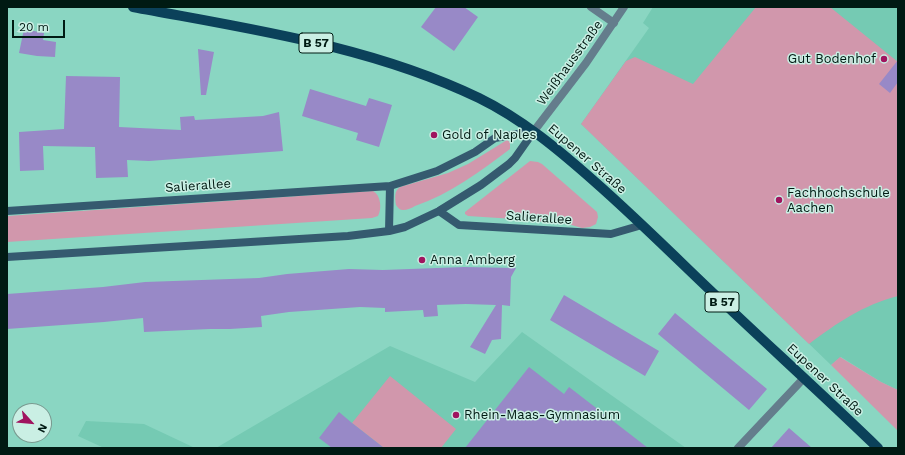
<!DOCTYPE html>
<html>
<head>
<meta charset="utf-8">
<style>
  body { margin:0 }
  #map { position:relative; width:905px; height:455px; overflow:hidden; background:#8ad6c2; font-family:"Work Sans",sans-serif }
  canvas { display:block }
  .frame { position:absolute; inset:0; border:8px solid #001a13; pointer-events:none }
  .north { position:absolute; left:12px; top:403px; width:40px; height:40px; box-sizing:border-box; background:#caefe4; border:1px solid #799a90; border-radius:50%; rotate:117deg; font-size:11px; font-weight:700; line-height:16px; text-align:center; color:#001a13 }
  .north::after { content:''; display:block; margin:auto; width:14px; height:18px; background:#a0145f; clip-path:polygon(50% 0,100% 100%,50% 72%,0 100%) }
  .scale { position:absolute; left:12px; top:20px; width:53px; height:18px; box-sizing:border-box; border:2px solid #001a13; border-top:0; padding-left:5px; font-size:12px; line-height:14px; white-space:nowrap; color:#001a13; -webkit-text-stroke:3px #caefe4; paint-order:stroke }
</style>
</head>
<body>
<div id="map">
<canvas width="905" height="455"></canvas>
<div class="frame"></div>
<div class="north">N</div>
<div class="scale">20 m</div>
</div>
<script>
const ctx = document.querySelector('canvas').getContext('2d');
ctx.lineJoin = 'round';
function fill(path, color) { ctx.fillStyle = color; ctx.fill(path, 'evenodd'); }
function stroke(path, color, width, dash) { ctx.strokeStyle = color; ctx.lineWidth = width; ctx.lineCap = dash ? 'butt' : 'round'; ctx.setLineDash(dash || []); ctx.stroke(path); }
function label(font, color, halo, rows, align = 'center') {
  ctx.font = font + ' "Work Sans",sans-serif'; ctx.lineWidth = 3; ctx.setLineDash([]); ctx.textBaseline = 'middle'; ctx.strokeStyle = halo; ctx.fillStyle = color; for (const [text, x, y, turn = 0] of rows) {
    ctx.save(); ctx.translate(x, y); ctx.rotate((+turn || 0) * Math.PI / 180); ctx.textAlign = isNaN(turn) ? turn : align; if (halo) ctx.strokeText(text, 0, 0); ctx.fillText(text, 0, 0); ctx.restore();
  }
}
fill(new Path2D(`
  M 653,7 L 898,7 L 898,390 L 881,382 L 841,357 L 831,365 L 581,124 L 649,28 L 643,23 Z
  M 522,332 L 686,448 L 216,448 L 390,346 L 475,382 Z
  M 86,421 L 144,424 L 195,448 L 104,448 L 78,436 Z`), '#75cab3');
fill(new Path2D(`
  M 756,7 L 830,7 L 898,62 L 898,296 C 863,305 837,323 809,344 L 581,124 L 626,61 L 635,57 L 693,84 Z
  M 507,140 L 510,142 L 510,149 C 481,171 450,194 415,206 C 412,208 407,210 403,210 C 400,210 398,208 396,205 C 395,198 394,191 400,187 L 448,173 L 468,164 Z
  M 530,161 L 538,162 L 542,164 L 597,212 L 598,217 L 596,224 L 590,227 L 582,228 L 568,224 L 514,219 L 468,216 L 465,214 L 465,212 Z
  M 373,191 C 381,195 382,209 378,216 L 372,218 L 7,242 L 7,216 Z
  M 840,357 L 881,382 L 898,390 L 898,431 L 831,365 Z
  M 390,376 L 456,429 L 441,448 L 384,448 L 352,423 Z`), '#d197ac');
fill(new Path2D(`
  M 436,7 L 464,7 L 478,17 L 454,51 L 421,27 Z
  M 24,29 L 44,33 L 43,40 L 56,42 L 55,57 L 37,56 L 19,53 Z
  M 198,49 L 214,52 L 206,95 L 201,95 Z
  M 898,60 L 898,82 L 890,93 L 879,84 Z
  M 66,76 L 120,77 L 119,127 L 181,130 L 180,117 L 194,116 L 195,120 L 263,116 L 279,112 L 283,151 L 149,161 L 127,160 L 128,177 L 96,178 L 95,147 L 43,146 L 44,170 L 20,171 L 19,132 L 64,129 Z
  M 310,89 L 366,106 L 369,98 L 392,105 L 379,147 L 356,140 L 358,133 L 302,116 Z
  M 464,267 L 516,268 L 511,277 L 510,306 L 502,305 L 501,339 L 492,340 L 485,354 L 470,347 L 496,305 L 466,304 L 437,305 L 438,316 L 424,317 L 423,310 L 385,312 L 385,308 L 360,307 L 289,312 L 261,316 L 262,327 L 230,329 L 210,329 L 144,332 L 143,318 L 104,322 L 7,329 L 7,294 L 103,287 L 145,282 L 259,278 L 287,274 L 349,269 L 383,270 Z
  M 564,295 L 659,351 L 645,376 L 550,320 Z
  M 675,313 L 767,389 L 749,410 L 658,334 Z
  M 529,367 L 564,394 L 569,387 L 648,448 L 465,448 Z
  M 339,412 L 352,423 L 384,448 L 332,448 L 319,438 Z
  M 789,428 L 812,448 L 771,448 Z`), '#9889c7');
stroke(new Path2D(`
  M 591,7 L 614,23
  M 534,131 L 586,63 L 624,7
  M 738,448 L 804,378`), '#647d8c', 8);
stroke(new Path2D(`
  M 7,211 L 390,186 L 437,171 L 475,152 L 495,138 L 534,131
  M 439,211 L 459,225 L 611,234 L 642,225
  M 389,231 L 390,186
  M 7,257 L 348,236 L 389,231 L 405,227 L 439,211 L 481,185 L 509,164 L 515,158 L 534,131`), '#355a6f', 8);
stroke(new Path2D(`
  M 133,7 C 250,29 371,46 479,98 C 522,119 559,150 594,181 C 627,210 658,240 689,270 C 751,330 816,388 878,448`), '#0b415a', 10);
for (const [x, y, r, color] of [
  [884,59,4,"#a0145f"],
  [434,135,4,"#a0145f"],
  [779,200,4,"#a0145f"],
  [422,260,4,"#a0145f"],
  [456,415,4,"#a0145f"]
]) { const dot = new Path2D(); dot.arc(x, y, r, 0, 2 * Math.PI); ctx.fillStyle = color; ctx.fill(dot); stroke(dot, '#caefe4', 1.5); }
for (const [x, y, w] of [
  [316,43,34],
  [722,302,34]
]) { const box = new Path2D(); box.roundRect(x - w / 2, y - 10, w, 20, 3); ctx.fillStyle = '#caefe4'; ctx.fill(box); stroke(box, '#001a13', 1); }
label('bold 12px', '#001a13', null, [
  ["B 57",316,43],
  ["B 57",722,302]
]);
label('13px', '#001a13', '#caefe4', [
  ["Gut Bodenhof",876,59,"right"],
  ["Gold of Naples",442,135],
  ["Fachhochschule",787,193],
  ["Aachen",787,208],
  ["Anna Amberg",430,260],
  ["Rhein-Maas-Gymnasium",464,415]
], 'left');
label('13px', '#001a13', '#caefe4', [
  ["Weißhausstraße",570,63,-54],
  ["Eupener Straße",587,159,41],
  ["Salierallee",198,186,-4],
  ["Salierallee",539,218,4],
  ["Eupener Straße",825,380,43]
]);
</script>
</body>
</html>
